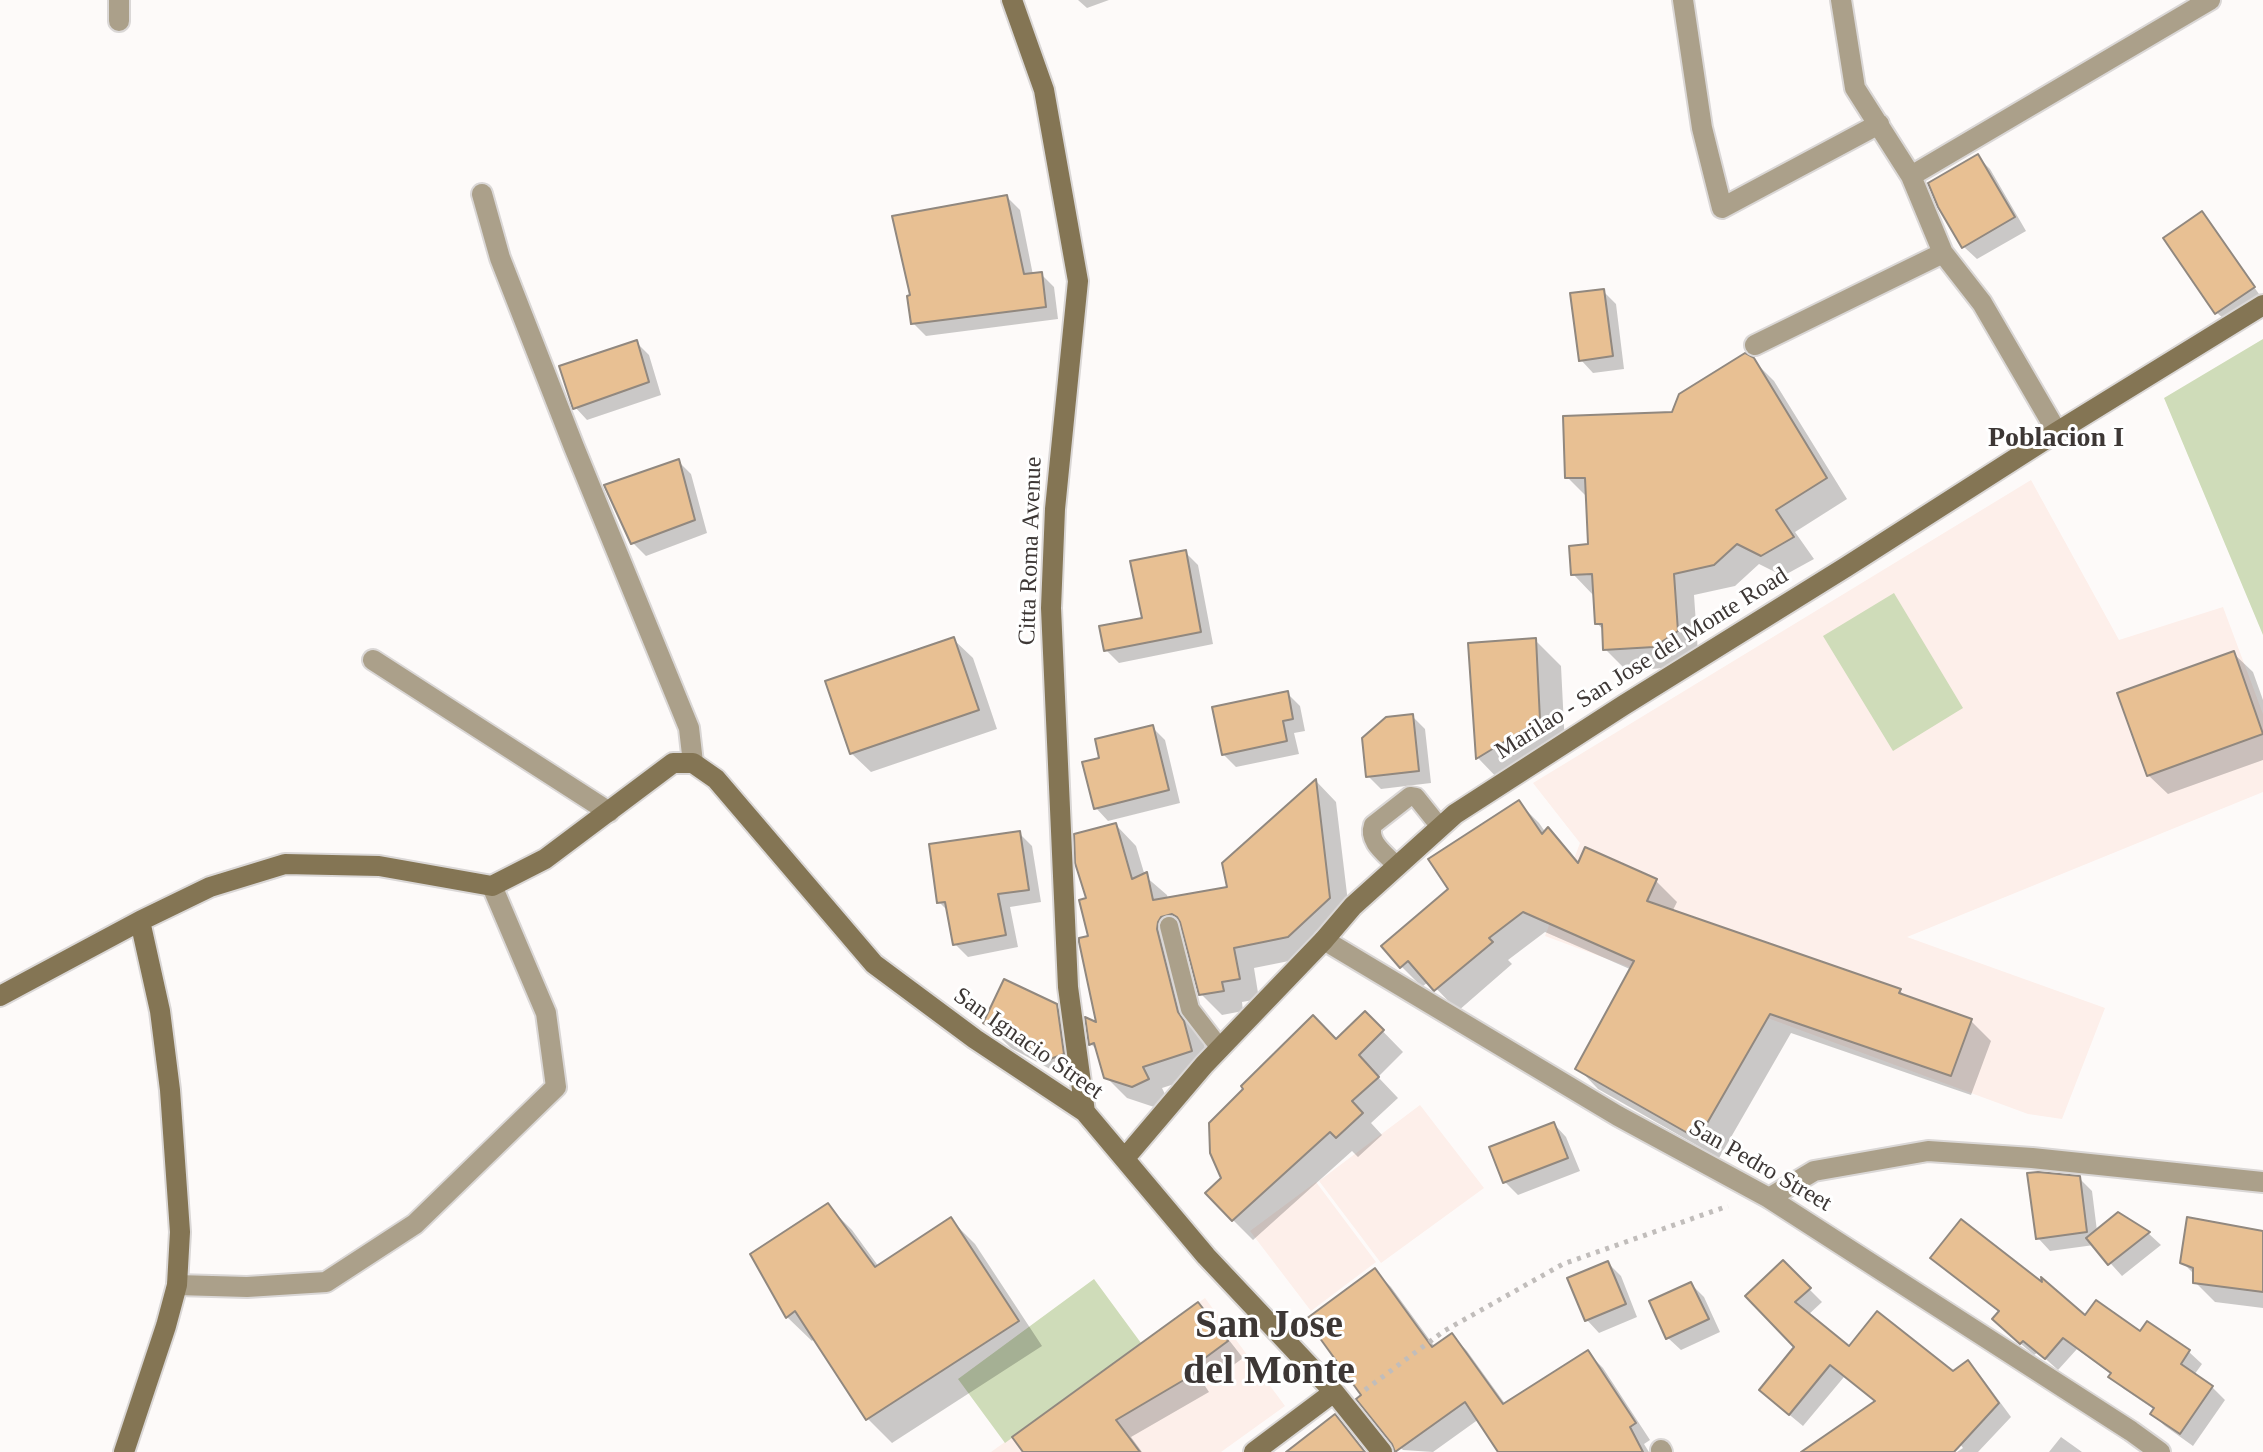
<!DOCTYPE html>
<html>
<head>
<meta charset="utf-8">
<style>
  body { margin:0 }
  canvas { display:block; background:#fdfaf9 }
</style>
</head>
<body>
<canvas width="2263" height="1452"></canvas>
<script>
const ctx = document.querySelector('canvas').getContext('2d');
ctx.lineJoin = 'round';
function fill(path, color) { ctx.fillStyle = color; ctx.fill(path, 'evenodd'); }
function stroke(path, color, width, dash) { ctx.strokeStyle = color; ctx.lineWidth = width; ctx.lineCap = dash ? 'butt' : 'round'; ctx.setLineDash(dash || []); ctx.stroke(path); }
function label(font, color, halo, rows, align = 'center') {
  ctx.font = font + ' "Times New Roman",serif'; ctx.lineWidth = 6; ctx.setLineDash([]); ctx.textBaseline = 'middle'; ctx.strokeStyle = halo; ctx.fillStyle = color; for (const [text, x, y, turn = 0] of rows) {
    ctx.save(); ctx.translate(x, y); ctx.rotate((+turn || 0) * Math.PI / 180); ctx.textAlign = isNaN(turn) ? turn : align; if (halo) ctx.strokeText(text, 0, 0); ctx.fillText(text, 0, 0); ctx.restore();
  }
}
fill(new Path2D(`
  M 2031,480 L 2119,640 L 2223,607 L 2263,714 L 2263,792 L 1907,937 L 2105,1008 L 2062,1119 L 2028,1114 L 1545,936 L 1580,843 L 1533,783 Z
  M 1420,1105 L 1484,1188 L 1381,1263 L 1319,1181 Z
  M 1316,1182 L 1376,1262 L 1311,1311 L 1250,1231 Z
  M 1205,1298 L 1285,1406 L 1221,1452 L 991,1452 Z`), '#fdefea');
fill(new Path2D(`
  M 2263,339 L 2263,635 L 2164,398 Z
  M 1894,593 L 1963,708 L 1893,751 L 1823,636 Z
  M 1094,1279 L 1141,1343 L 1005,1443 L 958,1379 Z`), '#cfdcb9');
fill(new Path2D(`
  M 1078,0 L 1109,0 L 1087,8 Z
  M 1977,156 L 1990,169 L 2026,231 L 1977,259 L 1964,247 Z
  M 1007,197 L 1020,210 L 1033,275 L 1041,274 L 1054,287 L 1058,319 L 926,336 L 913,323 Z
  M 2202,214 L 2259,294 L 2223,318 L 2217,313 Z
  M 1603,291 L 1616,304 L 1624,369 L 1593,373 L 1581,360 Z
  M 636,342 L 649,355 L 661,395 L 587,420 L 575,407 Z
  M 1752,359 L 1774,381 L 1847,499 L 1795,532 L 1814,559 L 1783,576 L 1759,564 L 1735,586 L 1694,595 L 1698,653 L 1675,667 L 1627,671 L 1605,649 L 1604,631 L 1597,623 L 1595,597 L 1573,574 L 1590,545 L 1588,498 L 1567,477 L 1673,414 Z
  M 678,461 L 691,474 L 707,533 L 646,556 L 633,543 Z
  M 1185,552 L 1198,565 L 1213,644 L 1119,663 L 1106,650 L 1144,620 Z
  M 953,639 L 973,658 L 997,729 L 871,772 L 851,753 Z
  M 1535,640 L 1561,666 L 1565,746 L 1503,784 L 1478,758 L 1470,644 Z
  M 2233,653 L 2253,672 L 2263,700 L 2263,760 L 2168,794 L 2148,775 Z
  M 1287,693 L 1300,706 L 1305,731 L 1294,733 L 1299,754 L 1236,767 L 1223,754 Z
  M 1412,716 L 1425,729 L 1431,783 L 1381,789 L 1368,776 Z
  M 1152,727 L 1165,740 L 1180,803 L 1108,821 L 1096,808 L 1102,760 Z
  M 1316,781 L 1336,802 L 1350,919 L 1309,957 L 1254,968 L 1259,999 L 1242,1002 L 1243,1011 L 1222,1015 L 1201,994 L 1186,936 L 1182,937 L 1178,943 L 1198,1035 L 1204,1044 L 1212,1072 L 1162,1088 L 1168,1100 L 1154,1107 L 1127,1098 L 1106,1077 L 1098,1051 L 1091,1044 L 1099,1026 L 1088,899 L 1116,825 L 1136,846 L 1145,876 L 1167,895 L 1168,899 L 1229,889 Z
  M 1518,802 L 1539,823 L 1546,833 L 1548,830 L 1580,864 L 1656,881 L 1677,902 L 1672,912 L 1900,991 L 1906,997 L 1970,1020 L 1991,1041 L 1971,1095 L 1791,1033 L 1719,1158 L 1598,1089 L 1578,1068 L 1632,970 L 1545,932 L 1508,960 L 1512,964 L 1458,1011 L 1429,981 L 1422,987 L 1401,966 L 1451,889 Z
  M 1019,833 L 1032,846 L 1041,902 L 1010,907 L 1018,947 L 968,957 L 955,944 L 949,912 L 939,902 Z
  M 1056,1006 L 1082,1032 L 1078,1084 L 1011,1048 L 985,1023 Z
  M 1365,1013 L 1403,1052 L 1378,1077 L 1398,1098 L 1371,1123 L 1382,1135 L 1358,1157 L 1352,1151 L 1253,1240 L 1233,1220 Z
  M 1554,1124 L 1566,1137 L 1580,1171 L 1518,1195 L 1505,1182 Z
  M 2079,1178 L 2092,1191 L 2097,1231 L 2148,1233 L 2161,1245 L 2122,1276 L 2094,1245 L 2050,1251 L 2038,1238 Z
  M 828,1206 L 852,1230 L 879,1267 L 951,1220 L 975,1244 L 1042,1346 L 892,1443 L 868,1419 L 815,1338 L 812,1341 L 787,1317 L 753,1255 Z
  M 2263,1233 L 2263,1308 L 2215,1302 L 2195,1282 L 2195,1275 L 2183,1263 Z
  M 1933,1258 L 2085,1318 L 2140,1334 L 2147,1324 L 2189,1352 L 2202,1364 L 2194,1375 L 2212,1387 L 2225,1400 L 2193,1446 L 2165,1426 L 2152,1414 L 2155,1410 L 2124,1389 L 2111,1377 L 2112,1375 L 2077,1349 L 2058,1370 L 2038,1352 L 2034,1355 L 2007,1332 L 2000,1312 L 1946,1270 Z
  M 1608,1263 L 1621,1276 L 1637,1317 L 1599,1333 L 1587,1320 Z
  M 1783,1263 L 1822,1302 L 1808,1315 L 1850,1349 L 1953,1373 L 1968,1362 L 1980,1375 L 2011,1417 L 1978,1452 L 1957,1452 L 1963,1448 L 1960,1444 L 1950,1452 L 1818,1452 L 1877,1402 L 1844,1377 L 1803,1426 L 1774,1402 L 1797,1347 Z
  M 1375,1271 L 1391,1287 L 1435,1347 L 1452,1335 L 1467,1351 L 1506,1405 L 1587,1352 L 1603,1368 L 1650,1440 L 1644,1444 L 1649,1452 L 1500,1452 L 1479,1419 L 1433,1452 L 1403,1450 L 1387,1435 L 1364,1395 Z
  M 1691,1284 L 1704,1297 L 1720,1332 L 1681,1350 L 1668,1338 Z
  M 1198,1305 L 1214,1321 L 1243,1358 L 1205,1386 L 1209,1392 L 1131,1437 L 1142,1452 L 1026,1452 Z
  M 2061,1437 L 2082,1452 L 2049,1452 Z`), '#0003');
const building = new Path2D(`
  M 1978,154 L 2015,217 L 1962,248 L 1938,207 L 1928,183 Z
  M 1007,195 L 1024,274 L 1042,272 L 1046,307 L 911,324 L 907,296 L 910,295 L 892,216 Z
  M 2202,211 L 2255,287 L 2215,314 L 2163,238 Z
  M 1604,289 L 1613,356 L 1579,361 L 1570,293 Z
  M 637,340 L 649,382 L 573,409 L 559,366 Z
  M 1745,353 L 1754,358 L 1827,478 L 1776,510 L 1794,537 L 1761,556 L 1737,544 L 1714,565 L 1674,574 L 1678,631 L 1654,647 L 1603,650 L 1602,624 L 1595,624 L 1592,574 L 1571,575 L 1569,546 L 1588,544 L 1585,478 L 1565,478 L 1563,416 L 1672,412 L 1679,394 Z
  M 679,459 L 695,520 L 631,544 L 604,485 Z
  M 1186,550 L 1201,632 L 1104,651 L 1099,626 L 1142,618 L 1130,561 Z
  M 954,637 L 979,710 L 850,754 L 825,681 Z
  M 1536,638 L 1540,720 L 1476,759 L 1468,643 Z
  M 2234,651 L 2263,734 L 2147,776 L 2117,693 Z
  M 1288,691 L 1293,719 L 1283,721 L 1287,741 L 1222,755 L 1212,707 Z
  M 1413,714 L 1419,771 L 1366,777 L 1362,738 L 1386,717 Z
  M 1153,725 L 1169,790 L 1094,809 L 1082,762 L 1099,758 L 1095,739 Z
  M 1316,779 L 1330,898 L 1288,937 L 1234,948 L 1240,979 L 1222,982 L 1224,991 L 1199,995 L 1180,922 L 1177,917 L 1172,914 L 1161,917 L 1158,922 L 1157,929 L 1178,1012 L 1184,1021 L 1192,1051 L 1143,1067 L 1149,1079 L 1132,1087 L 1104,1078 L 1094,1043 L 1089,1045 L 1085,1017 L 1096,1022 L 1079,942 L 1079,938 L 1088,936 L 1079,900 L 1086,898 L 1075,863 L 1074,834 L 1116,823 L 1132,879 L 1147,872 L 1153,900 L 1227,887 L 1222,863 Z
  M 1519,800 L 1542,834 L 1548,827 L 1578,863 L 1585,847 L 1657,879 L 1647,901 L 1901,989 L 1899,993 L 1972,1019 L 1951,1076 L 1770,1014 L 1698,1139 L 1575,1069 L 1634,961 L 1523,912 L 1489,938 L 1493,942 L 1434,991 L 1408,961 L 1400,968 L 1381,946 L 1448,889 L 1428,859 Z
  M 1020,831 L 1029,890 L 998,894 L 1006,935 L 953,945 L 945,902 L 937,903 L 929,844 Z
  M 1004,979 L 1057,1004 L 1064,1054 L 1050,1059 L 983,1023 Z
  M 1365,1011 L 1384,1030 L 1359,1055 L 1379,1077 L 1352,1101 L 1363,1113 L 1336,1138 L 1330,1132 L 1232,1221 L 1205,1193 L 1221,1178 L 1210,1153 L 1209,1123 L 1243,1089 L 1241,1086 L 1313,1015 L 1336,1039 Z
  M 1554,1122 L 1568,1158 L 1503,1183 L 1489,1147 Z
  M 2038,1172 L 2080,1176 L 2087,1232 L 2036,1239 L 2027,1173 Z
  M 828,1203 L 875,1267 L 951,1217 L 1019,1321 L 866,1420 L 795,1311 L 786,1318 L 750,1254 Z
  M 2118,1212 L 2150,1232 L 2108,1265 L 2086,1238 Z
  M 2187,1217 L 2263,1231 L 2263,1292 L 2193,1283 L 2193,1268 L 2180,1263 Z
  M 1961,1219 L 2042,1282 L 2041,1277 L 2085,1315 L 2096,1300 L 2140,1331 L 2147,1321 L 2190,1350 L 2181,1364 L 2213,1386 L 2180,1434 L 2150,1414 L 2154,1408 L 2108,1377 L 2111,1373 L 2063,1338 L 2045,1359 L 2023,1341 L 2020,1344 L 1992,1319 L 1999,1311 L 1930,1258 Z
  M 1783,1260 L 1811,1288 L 1795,1302 L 1849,1346 L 1877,1311 L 1953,1371 L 1968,1360 L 1999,1403 L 1954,1452 L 1801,1452 L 1875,1401 L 1830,1365 L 1789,1415 L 1759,1390 L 1794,1347 L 1745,1296 Z
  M 1608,1261 L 1626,1304 L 1585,1321 L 1567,1278 Z
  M 1375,1268 L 1432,1347 L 1452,1333 L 1503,1404 L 1588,1350 L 1636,1423 L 1630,1427 L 1643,1452 L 1498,1452 L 1465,1402 L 1395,1452 L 1392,1444 L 1356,1399 L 1361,1395 L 1306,1319 Z
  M 1691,1282 L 1709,1319 L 1666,1339 L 1649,1301 Z
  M 1198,1302 L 1228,1341 L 1190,1369 L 1194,1374 L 1116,1420 L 1140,1452 L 1023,1452 L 1012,1437 Z
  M 1335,1414 L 1365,1452 L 1286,1452 Z`);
fill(building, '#e8c093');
stroke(building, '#91887f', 2);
const lane = new Path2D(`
  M 1397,866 C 1386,854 1367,842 1373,825 L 1410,796 L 1416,797 L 1440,827
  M 1169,926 L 1190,1009 L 1220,1048`);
const street = new Path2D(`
  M 1683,0 L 1702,128 L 1722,208 L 1879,124
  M 1841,0 L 1855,88 L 1911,176 L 1943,253 L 1982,303 L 2057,432
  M 119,21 L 119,0
  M 1911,176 L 2210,0
  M 482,194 L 500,258 L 574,447 L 689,728 L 693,763
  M 1755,345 L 1943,253
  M 373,660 L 609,812
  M 1324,940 L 1618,1116 L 1769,1198 L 2131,1431 L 2160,1452
  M 1769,1198 L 1814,1171 L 1928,1151 L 2032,1158 L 2263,1182
  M 177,1285 L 247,1287 L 326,1282 L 415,1224 L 556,1087 L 546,1013 L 492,886
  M 1661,1450 L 1662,1452`);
const secondary = new Path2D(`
  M 1012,0 L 1044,90 L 1078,281 L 1055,509 L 1051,608 L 1068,987 L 1085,1112
  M 0,996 L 140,921 L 210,887 L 285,864 L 379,866 L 492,886 L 545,859 L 673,763 L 693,763 L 716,779 L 874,964 L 975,1039 L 1085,1112 L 1206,1256 L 1334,1392 L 1382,1452
  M 1125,1158 L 1204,1065 L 1324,940 L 1353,906 L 1455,814 L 1624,705 L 1846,567 L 2057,432 L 2263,305
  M 124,1452 L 166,1326 L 177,1285 L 180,1232 L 170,1090 L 160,1011 L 140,921
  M 1254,1452 L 1334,1392`);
stroke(lane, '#dad7d6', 22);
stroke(street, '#dad7d6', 24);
stroke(secondary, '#dad7d6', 24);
stroke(new Path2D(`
  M 1365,1390 L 1444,1331 L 1563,1264 L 1728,1206`), '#c1bdbb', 5, [4, 6]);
stroke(lane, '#aba08a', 18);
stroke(street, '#aba08a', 20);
stroke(secondary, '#847554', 20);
label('24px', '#3d3735', '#fff', [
  ["Citta Roma Avenue",1031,551,-88],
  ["Marilao - San Jose del Monte Road",1642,664,-32],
  ["San Ignacio Street",1028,1044,35],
  ["San Pedro Street",1760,1166,30]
]);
label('bold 28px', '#3d3735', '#fff', [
  ["Poblacion I",2056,439]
]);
label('bold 40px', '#3d3735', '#fff', [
  ["San Jose",1269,1327],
  ["del Monte",1269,1373]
]);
</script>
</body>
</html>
